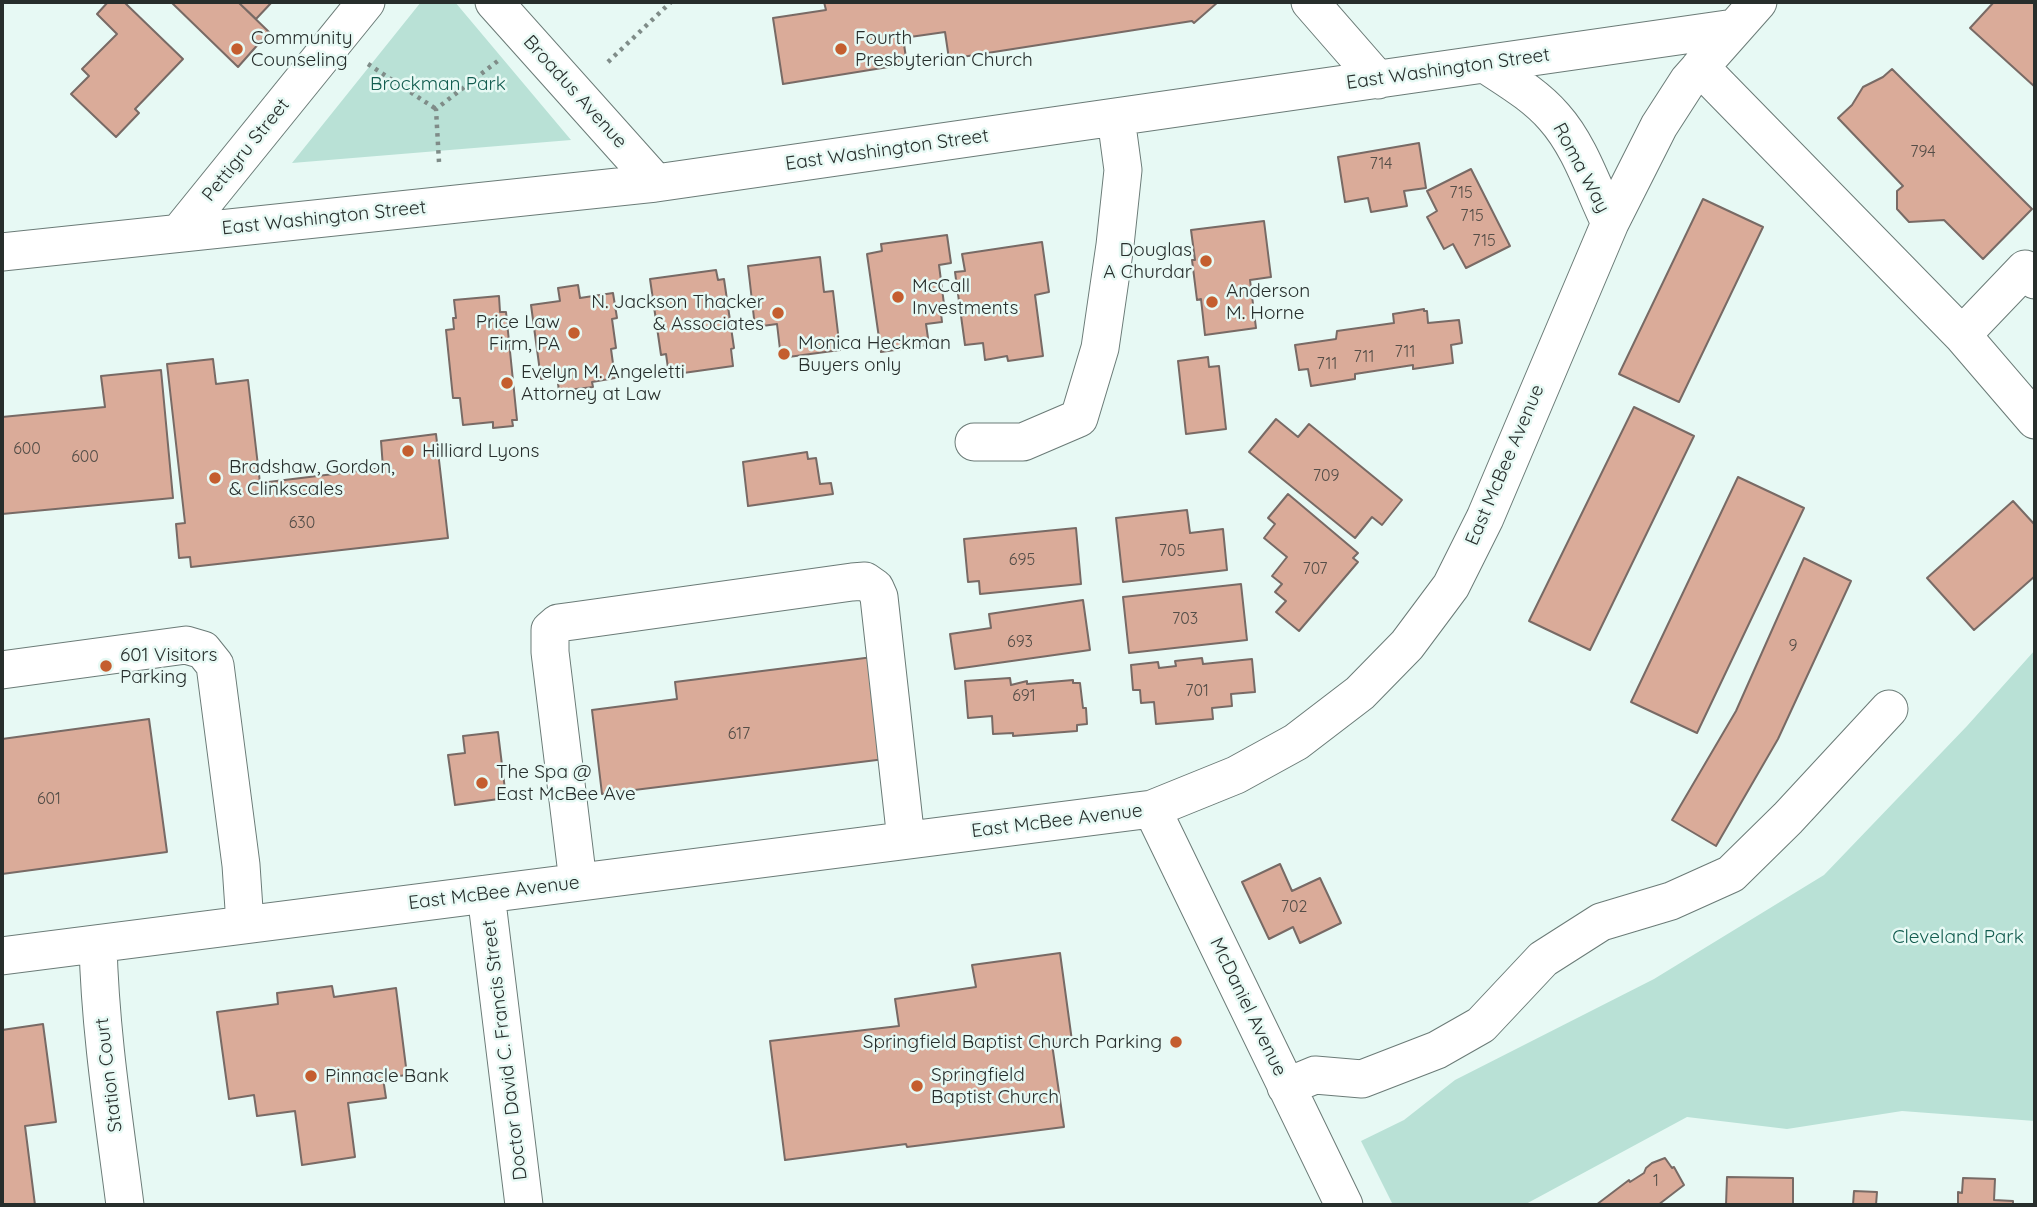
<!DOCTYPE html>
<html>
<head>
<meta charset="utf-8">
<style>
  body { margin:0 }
  #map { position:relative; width:2037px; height:1207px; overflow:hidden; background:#e7f9f4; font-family:Quicksand,sans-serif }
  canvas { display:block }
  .frame { position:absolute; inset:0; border:4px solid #272e2c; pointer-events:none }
</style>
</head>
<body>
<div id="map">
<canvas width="2037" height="1207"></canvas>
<div class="frame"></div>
</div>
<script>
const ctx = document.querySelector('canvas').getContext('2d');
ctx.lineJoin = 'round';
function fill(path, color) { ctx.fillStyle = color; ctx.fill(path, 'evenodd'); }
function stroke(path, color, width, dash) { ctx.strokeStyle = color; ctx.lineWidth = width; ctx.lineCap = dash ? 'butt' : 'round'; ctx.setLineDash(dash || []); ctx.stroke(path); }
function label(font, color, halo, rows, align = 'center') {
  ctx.font = font + ' Quicksand,sans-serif'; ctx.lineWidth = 5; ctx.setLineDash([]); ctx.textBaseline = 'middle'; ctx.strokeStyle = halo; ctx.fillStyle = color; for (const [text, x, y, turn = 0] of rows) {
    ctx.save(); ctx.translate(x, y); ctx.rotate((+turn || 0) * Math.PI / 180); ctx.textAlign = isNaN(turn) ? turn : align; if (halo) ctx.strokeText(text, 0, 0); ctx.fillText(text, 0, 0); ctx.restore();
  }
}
fill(new Path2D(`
  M 421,2 L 455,2 L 571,140 L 292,163 Z
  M 2035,650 L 2035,1121 L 1902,1111 L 1787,1129 L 1687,1117 L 1524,1205 L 1393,1205 L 1361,1141 L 1404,1120 L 1455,1080 L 1654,979 L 1824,875 L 1967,726 Z`), '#b9e1d6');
const building = new Path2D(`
  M 108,2 L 124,2 L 183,59 L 135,109 L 139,113 L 116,137 L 71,94 L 89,76 L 82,69 L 117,34 L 97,14 Z
  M 171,2 L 238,2 L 269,32 L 238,67 Z
  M 238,2 L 272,2 L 256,19 Z
  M 824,2 L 1218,2 L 1194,23 L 1192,21 L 949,59 L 945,32 L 903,38 L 907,64 L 783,84 L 773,18 L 826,10 Z
  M 1994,2 L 2035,2 L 2035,87 L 1970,28 Z
  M 1892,69 L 2032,209 L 1983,259 L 1944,220 L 1909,222 L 1897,209 L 1897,191 L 1903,186 L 1838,118 L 1852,105 L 1863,87 L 1883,77 Z
  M 1419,143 L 1426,188 L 1404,191 L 1407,206 L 1371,212 L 1368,198 L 1345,202 L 1338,157 Z
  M 1471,169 L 1510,246 L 1466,268 L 1453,244 L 1444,249 L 1427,217 L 1437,211 L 1427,191 Z
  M 1703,199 L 1763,227 L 1679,402 L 1619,374 Z
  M 1264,221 L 1271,277 L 1250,280 L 1256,328 L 1205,335 L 1201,299 L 1197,300 L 1192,260 L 1195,260 L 1191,230 Z
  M 947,235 L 951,263 L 939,265 L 945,312 L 941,313 L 942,322 L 926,324 L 929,345 L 881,352 L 867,254 L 882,251 L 881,244 Z
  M 1042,242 L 1049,292 L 1035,295 L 1043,356 L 1008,361 L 1007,356 L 985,360 L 983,343 L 965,345 L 955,272 L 965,271 L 962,254 Z
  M 820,257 L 824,292 L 833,291 L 840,350 L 781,358 L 777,324 L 755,327 L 748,266 Z
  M 716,270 L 718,280 L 724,279 L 734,348 L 731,349 L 733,366 L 669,375 L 666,354 L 661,355 L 650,279 Z
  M 578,285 L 580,298 L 613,293 L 617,318 L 612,319 L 616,348 L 611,349 L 615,378 L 592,382 L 593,387 L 559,391 L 557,376 L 541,379 L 531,305 L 560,301 L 558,288 Z
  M 499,296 L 500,312 L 506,312 L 517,420 L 512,420 L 513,426 L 493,428 L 493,422 L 463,425 L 460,398 L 453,398 L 446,330 L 454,329 L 453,318 L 456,318 L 454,300 Z
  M 1424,309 L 1424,311 L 1427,311 L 1428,323 L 1459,320 L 1462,343 L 1451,345 L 1453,363 L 1413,369 L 1413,365 L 1355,374 L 1355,379 L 1311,386 L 1308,369 L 1299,370 L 1295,345 L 1336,339 L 1337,331 L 1394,323 L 1393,314 Z
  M 1208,357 L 1209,367 L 1219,366 L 1226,429 L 1186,434 L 1178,361 Z
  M 213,359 L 216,384 L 248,380 L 260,483 L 383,468 L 381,441 L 436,434 L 448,538 L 191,567 L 190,557 L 179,558 L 176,524 L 185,523 L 167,364 Z
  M 161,370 L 173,498 L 2,514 L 2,417 L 105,407 L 101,376 Z
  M 1634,407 L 1694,436 L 1590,650 L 1529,621 Z
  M 1276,419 L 1298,437 L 1309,424 L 1402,500 L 1382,525 L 1372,517 L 1355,538 L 1249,452 Z
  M 807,452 L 808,459 L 816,458 L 820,484 L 831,483 L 833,494 L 748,506 L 743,462 Z
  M 1738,477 L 1804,508 L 1697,733 L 1631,702 Z
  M 1288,494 L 1358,553 L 1353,558 L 1358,562 L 1299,631 L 1276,612 L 1286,601 L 1275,592 L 1282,584 L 1272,576 L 1287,557 L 1264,538 L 1275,524 L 1268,518 Z
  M 2013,501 L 2035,525 L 2035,576 L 1974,630 L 1927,578 Z
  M 1187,510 L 1190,533 L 1223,529 L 1227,570 L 1123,582 L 1116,518 Z
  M 1076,528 L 1081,584 L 980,594 L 979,581 L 968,582 L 964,539 Z
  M 1804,558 L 1851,581 L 1778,739 L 1716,846 L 1672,820 L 1736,711 Z
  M 1241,584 L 1247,640 L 1129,653 L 1123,597 Z
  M 1083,600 L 1090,650 L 955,669 L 950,634 L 991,628 L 989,614 Z
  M 873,657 L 885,759 L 602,794 L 592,710 L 677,699 L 675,682 Z
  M 1202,658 L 1203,664 L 1252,659 L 1255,692 L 1231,694 L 1232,706 L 1212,708 L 1213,719 L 1156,724 L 1154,702 L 1141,703 L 1140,690 L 1133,690 L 1131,665 L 1158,662 L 1159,668 L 1176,666 L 1175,661 Z
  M 1010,678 L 1011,685 L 1027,681 L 1027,684 L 1073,680 L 1073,683 L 1080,683 L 1083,708 L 1086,708 L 1087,724 L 1077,725 L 1077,731 L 1013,736 L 1013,733 L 993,734 L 992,716 L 968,718 L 965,681 Z
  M 149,719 L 167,852 L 2,874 L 2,739 Z
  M 498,732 L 506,798 L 455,805 L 448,755 L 465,753 L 463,736 Z
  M 1280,864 L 1292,891 L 1320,878 L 1341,923 L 1300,943 L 1293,927 L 1269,939 L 1242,882 Z
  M 1060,953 L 1072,1041 L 1052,1044 L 1064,1127 L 907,1147 L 906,1144 L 785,1160 L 770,1041 L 899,1026 L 895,999 L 976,987 L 972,965 Z
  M 332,986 L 334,997 L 396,988 L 407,1075 L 383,1078 L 386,1098 L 348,1103 L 355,1157 L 302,1165 L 295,1111 L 257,1116 L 254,1095 L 229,1099 L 217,1012 L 278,1004 L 277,993 Z
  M 43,1024 L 56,1122 L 25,1126 L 35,1205 L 2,1205 L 2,1030 Z
  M 1665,1158 L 1672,1168 L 1674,1167 L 1684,1185 L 1658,1205 L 1596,1205 L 1629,1180 L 1630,1182 L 1644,1173 L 1646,1168 L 1652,1163 Z
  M 1727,1177 L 1793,1178 L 1793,1205 L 1726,1205 Z
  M 1963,1178 L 1995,1179 L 1994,1200 L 2013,1201 L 2013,1205 L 1958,1205 L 1958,1192 L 1962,1193 Z
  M 1854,1191 L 1877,1192 L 1876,1205 L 1853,1205 Z`);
fill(building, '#daab99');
stroke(building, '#786a65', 2);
const minor = new Path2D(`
  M 494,2 L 656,183
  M 1310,2 L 1378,80
  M 1485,64 C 1509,80 1535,95 1554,117 C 1580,146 1593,188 1610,223
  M 1700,67 L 1962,335 L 2035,420
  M 179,233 L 366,2
  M 2,252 L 656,183 L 1734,28
  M 1962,335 L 2025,269 L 2035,280
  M 974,442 L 1023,442 L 1079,418 L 1100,348 L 1115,245 L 1123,170 L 1116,118
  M 2,670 L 186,645 L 203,650 L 215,665 L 241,865 L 245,924
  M 1152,809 L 1344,1205
  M 578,882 L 550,652 L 550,630 L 558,623 L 573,621 L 852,582 L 865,581 L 875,588 L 879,597 L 906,840
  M 486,894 L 524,1205
  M 98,944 C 100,1031 114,1119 125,1205
  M 2,956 L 1152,809 L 1236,775 L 1296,742 L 1360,693 L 1407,645 L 1451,586 L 1485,518 L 1610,223 L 1659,126 L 1688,81 L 1758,2
  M 1286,1087 L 1315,1075 L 1362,1079 L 1437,1050 L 1481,1025 L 1543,959 L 1601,922 L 1671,901 L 1731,874 L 1788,818 L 1889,709`);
stroke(minor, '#6b7b77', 39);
stroke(new Path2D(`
  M 608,62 L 671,2
  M 368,64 L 436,109
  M 439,162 L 436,109 L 499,60`), '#7f8c88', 4.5, [3.5, 5]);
stroke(minor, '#fff', 37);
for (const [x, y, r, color] of [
  [237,49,7,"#c45e2f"],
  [841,49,7,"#c45e2f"],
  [1206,261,7,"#c45e2f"],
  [898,297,7,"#c45e2f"],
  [1212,302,7,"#c45e2f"],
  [778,313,7,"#c45e2f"],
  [574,333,7,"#c45e2f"],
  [784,354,7,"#c45e2f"],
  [507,383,7,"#c45e2f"],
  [408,451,7,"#c45e2f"],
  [215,478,7,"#c45e2f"],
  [106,666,7,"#c45e2f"],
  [482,783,7,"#c45e2f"],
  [1176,1042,7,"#c45e2f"],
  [311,1076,7,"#c45e2f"],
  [917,1086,7,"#c45e2f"]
]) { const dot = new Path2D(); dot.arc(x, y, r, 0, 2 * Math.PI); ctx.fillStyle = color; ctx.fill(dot); stroke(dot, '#e7f9f4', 2.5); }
label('16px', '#544d47', null, [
  ["794",1923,152],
  ["714",1381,164],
  ["715",1461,193],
  ["715",1472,216],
  ["715",1484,241],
  ["711",1405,352],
  ["711",1364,357],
  ["711",1327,364],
  ["600",27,449],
  ["600",85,457],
  ["709",1326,476],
  ["630",302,523],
  ["705",1172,551],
  ["695",1022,560],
  ["707",1315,569],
  ["703",1185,619],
  ["693",1020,642],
  ["9",1793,646],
  ["701",1197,691],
  ["691",1024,696],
  ["617",739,734],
  ["601",49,799],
  ["702",1294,907],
  ["1",1656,1181]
]);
label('19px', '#272e2c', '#e7f9f4', [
  ["Community",251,38],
  ["Counseling",251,60],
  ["Fourth",855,38],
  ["Presbyterian Church",855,60],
  ["Douglas",1192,250,"right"],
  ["A Churdar",1192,272,"right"],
  ["McCall",912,286],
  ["Investments",912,308],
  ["Anderson",1226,291],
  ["M. Horne",1226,313],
  ["N. Jackson Thacker",764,302,"right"],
  ["& Associates",764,324,"right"],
  ["Price Law",560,322,"right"],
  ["Firm, PA",560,344,"right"],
  ["Monica Heckman",798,343],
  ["Buyers only",798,365],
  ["Evelyn M. Angeletti",521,372],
  ["Attorney at Law",521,394],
  ["Hilliard Lyons",422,451],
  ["Bradshaw, Gordon,",229,467],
  ["& Clinkscales",229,489],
  ["601 Visitors",120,655],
  ["Parking",120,677],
  ["The Spa @",496,772],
  ["East McBee Ave",496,794],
  ["Springfield Baptist Church Parking",1162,1042,"right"],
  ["Springfield",931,1075],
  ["Baptist Church",931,1097],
  ["Pinnacle Bank",325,1076]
], 'left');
label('19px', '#272e2c', '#e7f9f4', [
  ["East Washington Street",1448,69,-8],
  ["Broadus Avenue",575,92,48],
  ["Pettigru Street",246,150,-51],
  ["East Washington Street",887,150,-8],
  ["Roma Way",1581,168,62],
  ["East Washington Street",324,218,-6],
  ["East McBee Avenue",1505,465,-67],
  ["East McBee Avenue",1057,821,-7],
  ["East McBee Avenue",494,893,-7],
  ["McDaniel Avenue",1248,1007,64],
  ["Doctor David C. Francis Street",505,1050,-97],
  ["Station Court",109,1075,-97]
]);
label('19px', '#125c4f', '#e7f9f4', [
  ["Brockman Park",438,84],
  ["Cleveland Park",1958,937]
]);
</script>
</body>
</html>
